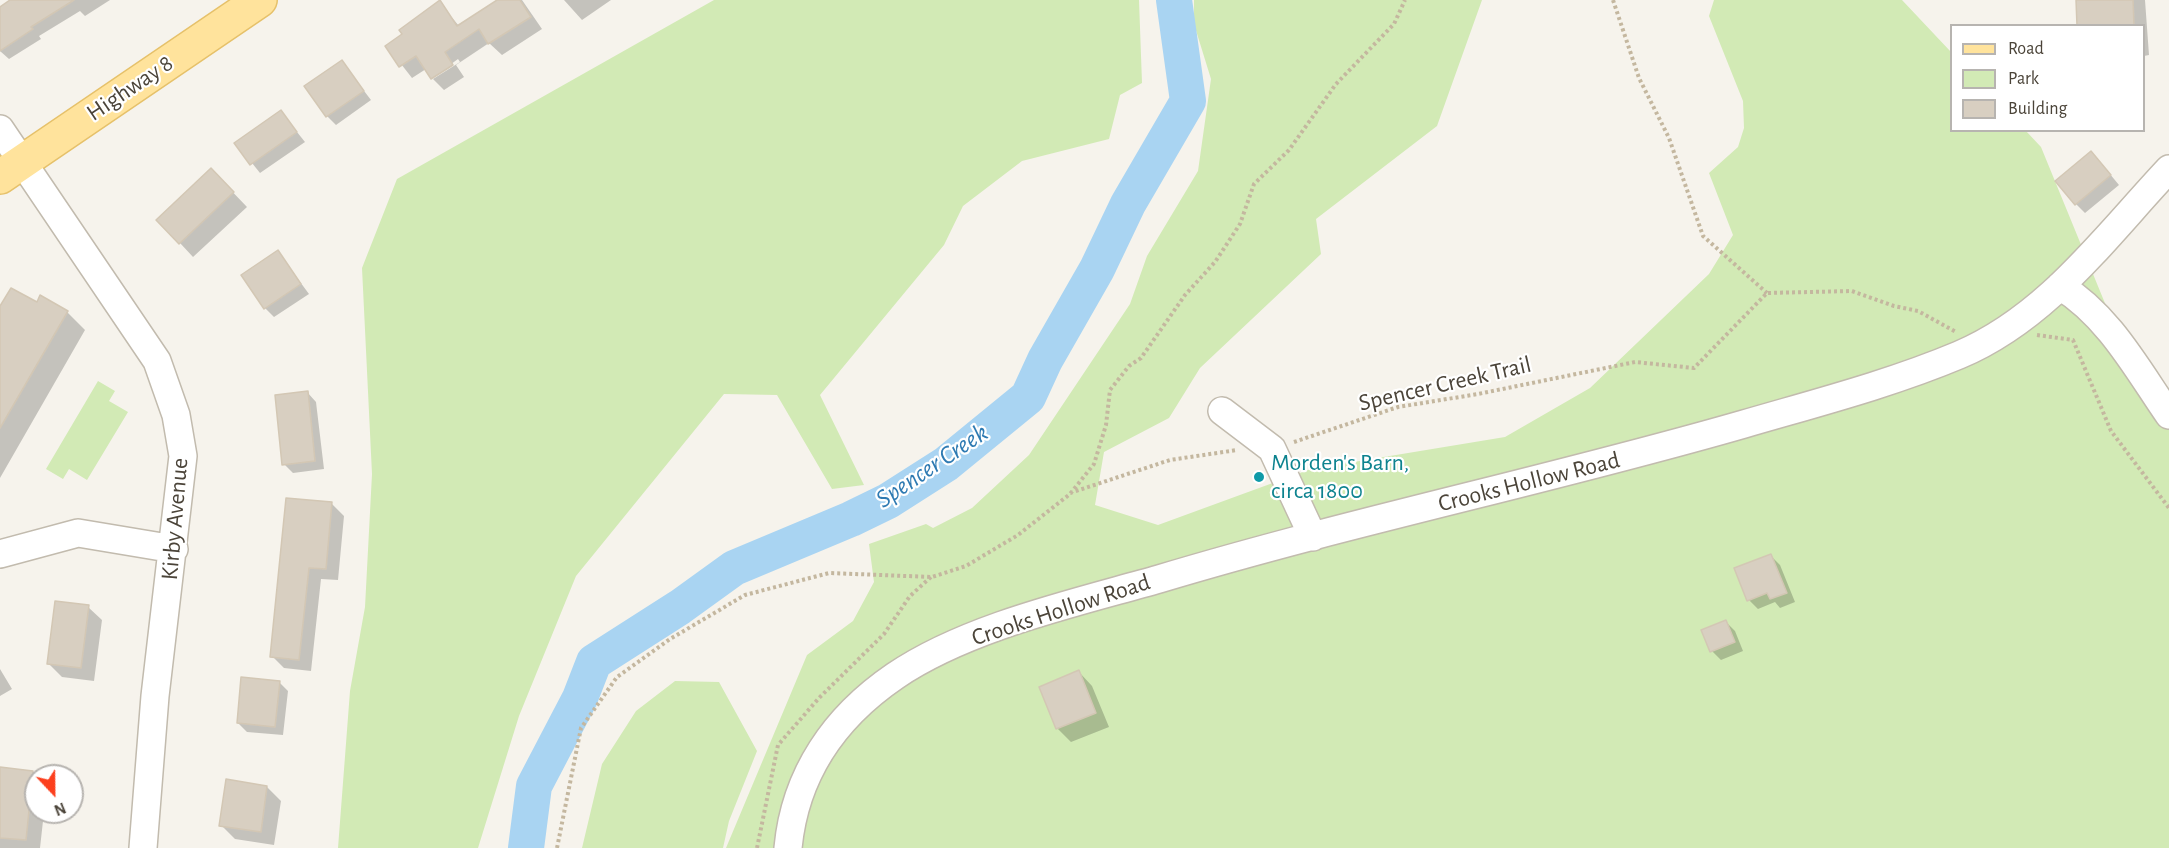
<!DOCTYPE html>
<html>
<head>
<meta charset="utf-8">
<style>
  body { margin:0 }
  #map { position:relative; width:2169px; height:848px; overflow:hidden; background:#f6f3ec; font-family:"Alegreya Sans",sans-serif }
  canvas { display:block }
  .legend { position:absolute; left:1950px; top:24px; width:195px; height:108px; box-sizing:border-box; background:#fff; border:2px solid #b7b4b0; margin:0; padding:8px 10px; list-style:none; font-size:18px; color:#4b4439 }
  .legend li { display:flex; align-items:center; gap:12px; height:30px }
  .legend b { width:30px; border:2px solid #b7b4b0 }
  .north { position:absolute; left:24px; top:764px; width:60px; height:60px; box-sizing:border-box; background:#fff; border:2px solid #b7b4b0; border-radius:50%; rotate:158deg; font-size:16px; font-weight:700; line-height:24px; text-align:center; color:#4b4439 }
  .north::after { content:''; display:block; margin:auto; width:21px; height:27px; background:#fc3f1d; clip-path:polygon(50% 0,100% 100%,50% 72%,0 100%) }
</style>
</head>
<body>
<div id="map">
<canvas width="2169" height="848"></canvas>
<ul class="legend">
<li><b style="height:8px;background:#ffe39c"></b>Road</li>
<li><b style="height:16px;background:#d2eab5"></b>Park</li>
<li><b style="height:16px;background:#d8cfc1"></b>Building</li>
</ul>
<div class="north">N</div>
</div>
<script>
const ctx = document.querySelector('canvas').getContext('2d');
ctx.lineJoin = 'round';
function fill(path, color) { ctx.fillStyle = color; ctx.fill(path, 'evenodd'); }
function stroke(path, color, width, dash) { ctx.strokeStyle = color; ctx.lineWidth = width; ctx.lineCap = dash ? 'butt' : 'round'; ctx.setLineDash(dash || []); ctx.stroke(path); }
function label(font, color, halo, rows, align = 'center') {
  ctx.font = font + ' "Alegreya Sans",sans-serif'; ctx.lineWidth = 4.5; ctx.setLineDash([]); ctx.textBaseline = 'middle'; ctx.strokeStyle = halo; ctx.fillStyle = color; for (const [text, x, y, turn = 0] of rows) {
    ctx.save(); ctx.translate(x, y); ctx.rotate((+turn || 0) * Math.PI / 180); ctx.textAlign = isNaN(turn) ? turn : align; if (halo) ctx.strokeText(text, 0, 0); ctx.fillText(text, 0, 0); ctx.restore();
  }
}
fill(new Path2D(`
  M 714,0 L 1139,0 L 1142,83 L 1120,95 L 1109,139 L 1022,161 L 963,206 L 944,245 L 820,395 L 864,485 L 832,489 L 777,395 L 724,394 L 576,576 L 519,716 L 478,848 L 338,848 L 350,691 L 365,607 L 372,474 L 362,268 L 397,179 Z
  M 1194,0 L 1482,0 L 1437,126 L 1316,219 L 1321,254 L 1200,368 L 1169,418 L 1104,452 L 1095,505 L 1158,525 L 1311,469 L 1505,437 L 1590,388 L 1709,274 L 1733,235 L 1709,173 L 1738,147 L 1744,128 L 1743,101 L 1709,16 L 1714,0 L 1902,0 L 1951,52 L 1952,130 L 2026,131 L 2041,147 L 2136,379 L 2169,424 L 2169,848 L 726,848 L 807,655 L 853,621 L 874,582 L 869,544 L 926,524 L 933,528 L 972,508 L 1029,455 L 1130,304 L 1147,256 L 1198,171 L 1211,79 L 1194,24 Z
  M 98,381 L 115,391 L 109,401 L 128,412 L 87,480 L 69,469 L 63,479 L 46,469 Z
  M 675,681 L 719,682 L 757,751 L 729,821 L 723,848 L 582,848 L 602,764 L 636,711 Z`), '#d2eab5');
fill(new Path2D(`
  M 23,0 L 110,0 L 85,16 L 80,11 L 39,36 L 41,39 L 9,59 L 0,51 L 0,8 Z
  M 500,0 L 522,0 L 542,29 L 502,55 L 489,43 L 456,65 L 464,77 L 444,90 L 433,79 L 460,62 L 458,59 L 432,78 L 426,69 L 412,78 L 387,46 L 404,35 L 439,2 L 459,26 Z
  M 564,0 L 611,0 L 582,20 Z
  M 2077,0 L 2145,0 L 2149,55 L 2144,56 L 2144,26 L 2079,26 Z
  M 342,62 L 371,100 L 336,125 L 327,116 Z
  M 281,112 L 305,142 L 260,173 L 236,143 Z
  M 2100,162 L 2119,185 L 2085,213 L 2076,204 Z
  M 225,184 L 247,207 L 193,257 L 180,243 Z
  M 278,252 L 309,294 L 274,317 L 265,308 Z
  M 37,304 L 67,312 L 85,330 L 0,478 L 0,309 Z
  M 307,392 L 316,402 L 324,469 L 293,473 L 284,464 Z
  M 332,504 L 344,516 L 338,580 L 321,579 L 311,671 L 284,668 L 272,656 Z
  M 1771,556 L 1780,565 L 1795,602 L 1780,608 L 1775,602 L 1758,609 L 1749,600 Z
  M 88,607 L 102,620 L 94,681 L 62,677 L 49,664 Z
  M 1726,622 L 1735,631 L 1743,651 L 1721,660 L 1712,651 Z
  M 0,669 L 12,689 L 0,696 Z
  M 1079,672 L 1092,686 L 1109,727 L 1071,742 L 1057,728 Z
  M 279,682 L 288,691 L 283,735 L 247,732 L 238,723 Z
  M 0,769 L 33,772 L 36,776 L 36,812 L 44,812 L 40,848 L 0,848 Z
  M 267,787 L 281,801 L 274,845 L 235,839 L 221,825 Z`), '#0003');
stroke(new Path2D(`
  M 526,848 L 534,786 L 580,698 L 594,662 L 680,607 L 734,568 L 851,519 L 888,501 L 946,464 L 1028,397 L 1045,360 L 1097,269 L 1128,204 L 1188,101 L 1174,0`), '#a9d4f2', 36);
const building = new Path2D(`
  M 10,0 L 74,0 L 31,27 L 33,29 L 0,51 L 0,7 Z
  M 440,0 L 457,26 L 497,0 L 520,0 L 531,17 L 488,44 L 479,29 L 445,52 L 453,65 L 431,79 L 416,56 L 399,67 L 385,46 L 402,34 L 399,30 Z
  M 2076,0 L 2133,0 L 2134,26 L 2077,26 Z
  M 342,60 L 364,91 L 326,117 L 304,86 Z
  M 281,110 L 297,132 L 250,165 L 234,143 Z
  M 2091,151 L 2111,175 L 2075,205 L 2055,181 Z
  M 211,168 L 234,192 L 179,244 L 156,220 Z
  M 278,250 L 301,284 L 264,309 L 241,275 Z
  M 11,288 L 37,302 L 40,295 L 68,311 L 0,428 L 0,306 Z
  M 308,391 L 315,461 L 282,465 L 275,395 Z
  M 286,498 L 332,502 L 326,569 L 309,568 L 299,660 L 270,657 Z
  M 1771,554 L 1787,593 L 1770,599 L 1767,593 L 1747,601 L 1734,568 Z
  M 55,601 L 89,605 L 81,668 L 47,664 Z
  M 1726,620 L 1735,642 L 1710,652 L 1701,630 Z
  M 1079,670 L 1096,713 L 1056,729 L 1039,687 Z
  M 241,677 L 280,681 L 275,727 L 237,723 Z
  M 0,767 L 33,771 L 26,840 L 0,838 Z
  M 226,779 L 267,786 L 261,832 L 219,826 Z`);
fill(building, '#d8cfc1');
stroke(building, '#d3c7b4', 1.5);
const minor = new Path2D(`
  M 0,129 L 157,361 L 176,415 L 183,456 L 155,696 L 143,848
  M 2060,286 C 2109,316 2137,369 2169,415
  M 1222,411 L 1272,449 L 1313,537
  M 0,554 L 78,533 L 174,549
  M 788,848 C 795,774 835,717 895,676 C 967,627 1075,603 1159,579 C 1352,521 1550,480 1744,424 C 1816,403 1890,384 1959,355 C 2047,318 2105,237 2169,169`);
const major = new Path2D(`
  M 0,177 L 260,0`);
stroke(minor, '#c2bbae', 30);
stroke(major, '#e6c16a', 36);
stroke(new Path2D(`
  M 1613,0 L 1639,78 L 1669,138 L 1703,236 L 1767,293
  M 2037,335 L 2073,340 L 2111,431 L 2169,508
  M 1294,442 L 1398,407 L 1478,394 L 1635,362 L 1694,368 L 1767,293 L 1852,291 L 1894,306 L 1918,311 L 1956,332
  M 1070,493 L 1170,460 L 1237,450
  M 557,848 L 581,728 L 617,677 L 670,639 L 745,595 L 829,573 L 932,577 L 966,566 L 1018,535 L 1070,494 L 1094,464 L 1106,425 L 1110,390 L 1129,366 L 1141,358 L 1185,295 L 1215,262 L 1240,224 L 1254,184 L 1289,150 L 1336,84 L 1394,24 L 1405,0
  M 757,848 L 778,745 L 819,698 L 884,634 L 910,596 L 931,577`), '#c4b79f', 4, [3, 3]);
stroke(minor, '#fff', 27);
stroke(major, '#ffe39c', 33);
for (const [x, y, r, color] of [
  [1259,477,6,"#0f9aa8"]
]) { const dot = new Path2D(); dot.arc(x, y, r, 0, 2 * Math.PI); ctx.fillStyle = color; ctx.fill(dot); stroke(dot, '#fff', 2); }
label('24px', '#4b4439', '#fff', [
  ["Highway 8",130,88,-34],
  ["Spencer Creek Trail",1445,384,-13],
  ["Crooks Hollow Road",1529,482,-14],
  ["Kirby Avenue",175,519,-85],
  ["Crooks Hollow Road",1061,610,-18]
]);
label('24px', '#0d838f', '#fff', [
  ["Morden's Barn,",1271,463],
  ["circa 1800",1271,491]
], 'left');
label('italic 26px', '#2e7ab2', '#fff', [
  ["Spencer Creek",932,466,-34]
]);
</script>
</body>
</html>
